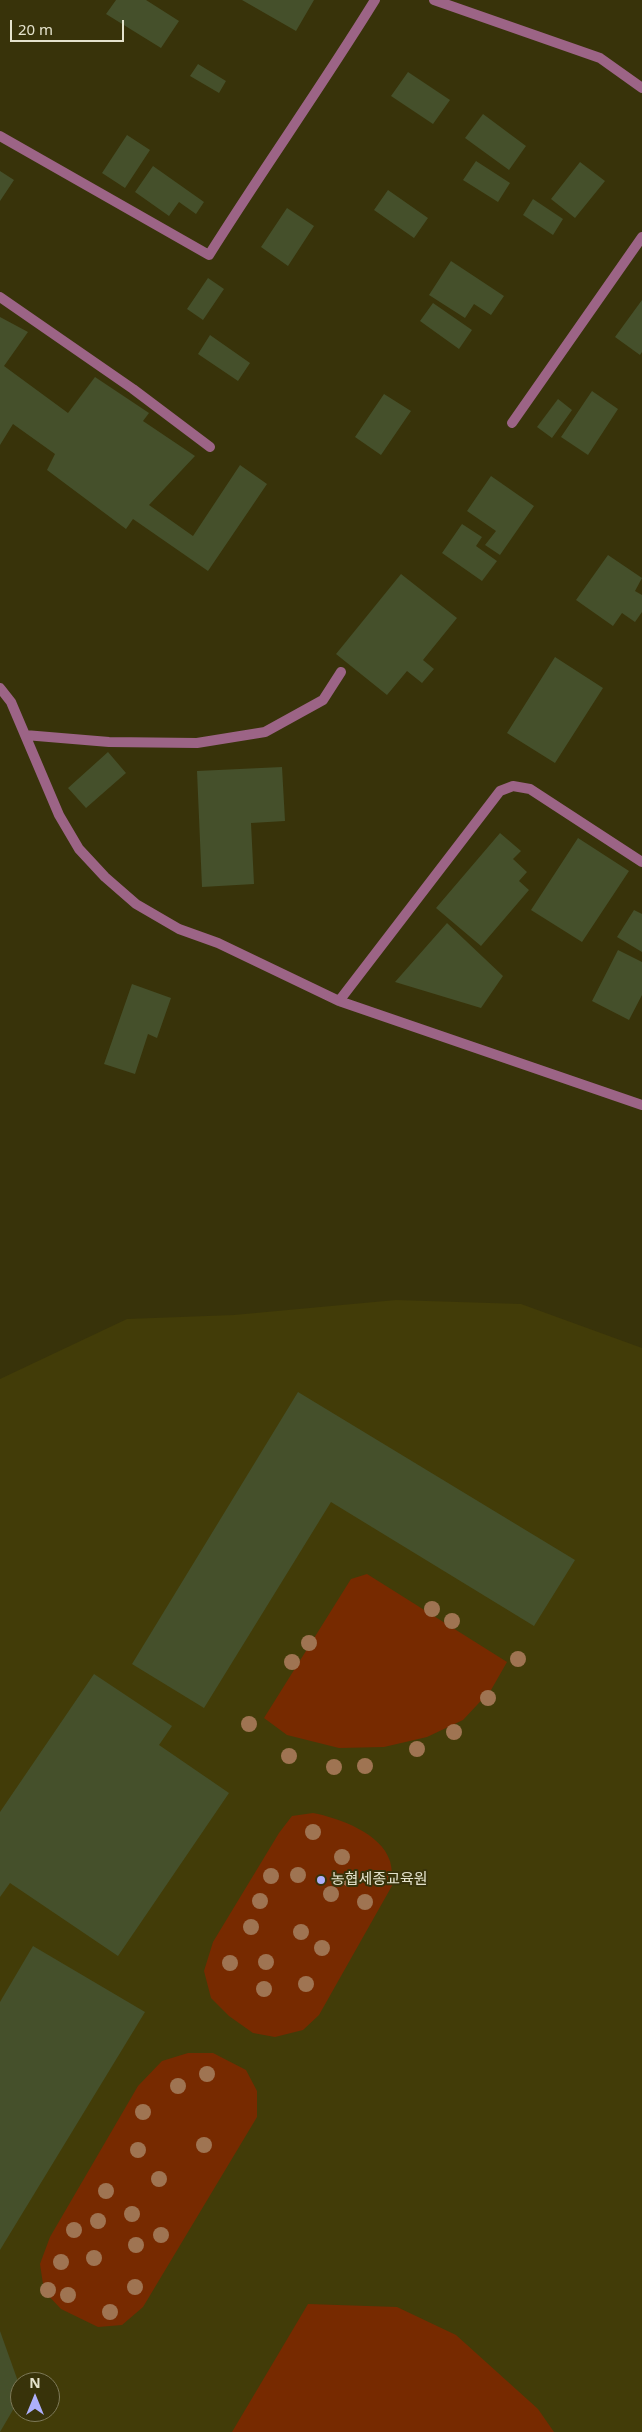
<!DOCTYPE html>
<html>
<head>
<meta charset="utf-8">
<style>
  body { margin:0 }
  #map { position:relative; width:642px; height:2432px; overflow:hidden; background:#38330a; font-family:"Noto Sans",sans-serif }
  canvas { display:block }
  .north { position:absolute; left:10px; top:2372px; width:50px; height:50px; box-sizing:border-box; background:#38330a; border:1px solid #7d7958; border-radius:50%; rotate:0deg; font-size:14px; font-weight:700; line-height:20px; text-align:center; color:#e5e3cd }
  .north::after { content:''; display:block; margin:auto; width:18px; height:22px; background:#adaffb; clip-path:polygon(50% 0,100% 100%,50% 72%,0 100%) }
  .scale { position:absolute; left:10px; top:20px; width:114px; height:22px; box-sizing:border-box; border:2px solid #e5e3cd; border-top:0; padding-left:6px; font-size:15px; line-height:18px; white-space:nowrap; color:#e5e3cd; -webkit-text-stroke:4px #38330a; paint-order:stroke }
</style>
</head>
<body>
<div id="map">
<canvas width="642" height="2432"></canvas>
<div class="north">N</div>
<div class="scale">20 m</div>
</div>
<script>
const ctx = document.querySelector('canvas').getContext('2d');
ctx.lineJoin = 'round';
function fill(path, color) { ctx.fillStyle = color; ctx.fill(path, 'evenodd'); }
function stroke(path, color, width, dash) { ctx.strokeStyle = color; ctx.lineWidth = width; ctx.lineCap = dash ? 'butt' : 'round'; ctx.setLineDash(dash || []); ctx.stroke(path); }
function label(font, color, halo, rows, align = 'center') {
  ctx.font = font + ' "Noto Sans","Noto Sans KR",sans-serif'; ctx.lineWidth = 4; ctx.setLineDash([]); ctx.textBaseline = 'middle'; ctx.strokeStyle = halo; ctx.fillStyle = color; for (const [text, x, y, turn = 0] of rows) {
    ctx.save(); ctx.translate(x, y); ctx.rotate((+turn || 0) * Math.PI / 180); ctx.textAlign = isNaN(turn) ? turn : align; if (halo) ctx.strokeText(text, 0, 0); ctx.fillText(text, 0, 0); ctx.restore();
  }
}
fill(new Path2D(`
  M 396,1300 L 521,1304 L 642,1348 L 642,2432 L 0,2432 L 0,1379 L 127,1319 L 234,1315 ZM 20,2382 L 50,2382 L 50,2412 L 20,2412 Z`), '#423c08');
fill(new Path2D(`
  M 367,1574 L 507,1662 L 491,1690 L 463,1720 L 427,1737 L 384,1747 L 339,1748 L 287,1735 L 264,1718 L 351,1579 Z
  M 313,1813 C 339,1818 381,1833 390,1861 C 392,1868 392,1877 393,1884 L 319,2015 L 303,2030 L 275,2037 L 253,2033 L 229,2016 L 211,1998 L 204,1971 L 213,1942 L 279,1833 L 292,1816 Z
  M 188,2053 L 213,2053 L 246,2070 L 257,2091 L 257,2117 L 143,2307 L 122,2325 L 98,2327 L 61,2309 L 44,2291 L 40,2264 L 50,2237 L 138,2086 L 162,2061 Z
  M 308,2304 L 397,2307 L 456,2335 L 538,2409 L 554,2432 L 232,2432 Z`), '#772a00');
fill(new Path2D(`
  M 116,0 L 146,0 L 179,21 L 161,48 L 106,14 Z
  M 242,0 L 314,0 L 296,31 Z
  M 198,64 L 226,81 L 219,93 L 190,76 Z
  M 408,72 L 450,100 L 433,124 L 391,96 Z
  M 483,114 L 526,146 L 509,170 L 465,138 Z
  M 127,135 L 150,150 L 125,188 L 102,173 Z
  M 476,161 L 510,183 L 498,202 L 463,180 Z
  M 580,162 L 605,181 L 575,218 L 551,199 Z
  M 153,166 L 204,202 L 196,214 L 179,202 L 169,216 L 135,192 Z
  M 0,171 L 14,180 L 0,201 Z
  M 388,190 L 428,218 L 414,238 L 374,210 Z
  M 533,199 L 563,219 L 553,235 L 523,215 Z
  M 287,208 L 314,226 L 288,266 L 261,247 Z
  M 451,261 L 504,296 L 491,315 L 474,304 L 465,318 L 429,295 Z
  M 208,278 L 224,289 L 203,320 L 187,309 Z
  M 642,300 L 642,352 L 640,355 L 615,337 Z
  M 433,303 L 472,330 L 459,349 L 420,321 Z
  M 0,317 L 28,332 L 4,366 L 68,413 L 95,377 L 149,413 L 143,421 L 195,456 L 149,505 L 193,536 L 240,465 L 267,484 L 208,571 L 133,519 L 126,529 L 47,470 L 55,454 L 13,424 L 0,445 Z
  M 210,335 L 250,363 L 238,381 L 198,354 Z
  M 592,391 L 618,409 L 588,455 L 561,437 Z
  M 384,394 L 411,411 L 381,455 L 355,437 Z
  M 558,399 L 572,410 L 552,438 L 537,427 Z
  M 491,476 L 534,506 L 500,555 L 485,545 L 496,531 L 467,511 Z
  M 462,524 L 482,537 L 476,546 L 497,561 L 482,581 L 442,553 Z
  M 608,555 L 642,578 L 635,591 L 642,595 L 642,612 L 635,622 L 622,613 L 613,626 L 576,600 Z
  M 401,574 L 457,618 L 423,660 L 434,669 L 422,683 L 407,671 L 387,695 L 336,654 Z
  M 555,657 L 603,688 L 555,763 L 507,733 Z
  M 108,752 L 126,773 L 86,808 L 68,788 Z
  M 282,767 L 285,821 L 251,823 L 254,884 L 202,887 L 197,771 Z
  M 500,833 L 521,851 L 513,859 L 527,872 L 519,881 L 529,890 L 481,946 L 436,908 Z
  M 578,838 L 629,871 L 582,942 L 531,910 Z
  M 634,910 L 642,914 L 642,952 L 617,937 Z
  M 447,923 L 503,976 L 481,1008 L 395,982 Z
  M 618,950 L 642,962 L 642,995 L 629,1020 L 592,1001 Z
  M 132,984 L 171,998 L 157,1038 L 148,1034 L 135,1074 L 104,1064 Z
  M 298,1392 L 575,1560 L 534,1626 L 331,1502 L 204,1708 L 132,1664 Z
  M 94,1674 L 172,1726 L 159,1745 L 229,1793 L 118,1956 L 10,1883 L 0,1897 L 0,1812 Z
  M 33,1946 L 145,2012 L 0,2250 L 0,2002 Z
  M 0,2331 L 20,2387 L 20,2398 L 0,2432 Z`), '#45502b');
stroke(new Path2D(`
  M 434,0 L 600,58 L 642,88
  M 0,136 L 209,255 C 263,169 322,86 375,0
  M 0,297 L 133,389 L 210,447
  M 512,423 L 642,237
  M 0,688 L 11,702 L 59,815 L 79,849 L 105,877 L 136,904 L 179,929 L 218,943 L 339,1001 L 642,1105
  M 25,735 L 109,742 L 197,743 L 265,732 L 323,700 L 341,672
  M 339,1001 L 500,791 L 513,786 L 530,789 L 642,862`), '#9c6486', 10);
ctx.fillStyle = '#9f7452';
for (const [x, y] of [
  [432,1609],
  [452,1621],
  [309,1643],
  [518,1659],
  [292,1662],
  [488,1698],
  [249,1724],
  [454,1732],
  [417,1749],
  [289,1756],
  [365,1766],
  [334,1767],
  [313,1832],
  [342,1857],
  [298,1875],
  [271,1876],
  [350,1879],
  [331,1894],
  [260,1901],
  [365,1902],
  [251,1927],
  [301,1932],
  [322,1948],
  [266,1962],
  [230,1963],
  [306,1984],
  [264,1989],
  [207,2074],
  [178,2086],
  [143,2112],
  [204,2145],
  [138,2150],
  [159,2179],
  [106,2191],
  [132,2214],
  [98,2221],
  [74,2230],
  [161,2235],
  [136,2245],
  [94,2258],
  [61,2262],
  [135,2287],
  [48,2290],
  [68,2295],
  [110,2312]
]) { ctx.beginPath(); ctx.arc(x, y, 8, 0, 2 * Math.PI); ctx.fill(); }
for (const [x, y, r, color] of [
  [321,1880,5,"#adaffb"]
]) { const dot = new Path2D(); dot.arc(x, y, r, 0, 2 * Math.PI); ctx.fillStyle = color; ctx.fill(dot); stroke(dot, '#38330a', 2); }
label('15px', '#e5e3cd', '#38330a', [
  ["농협세종교육원",331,1880]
], 'left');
</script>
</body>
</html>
